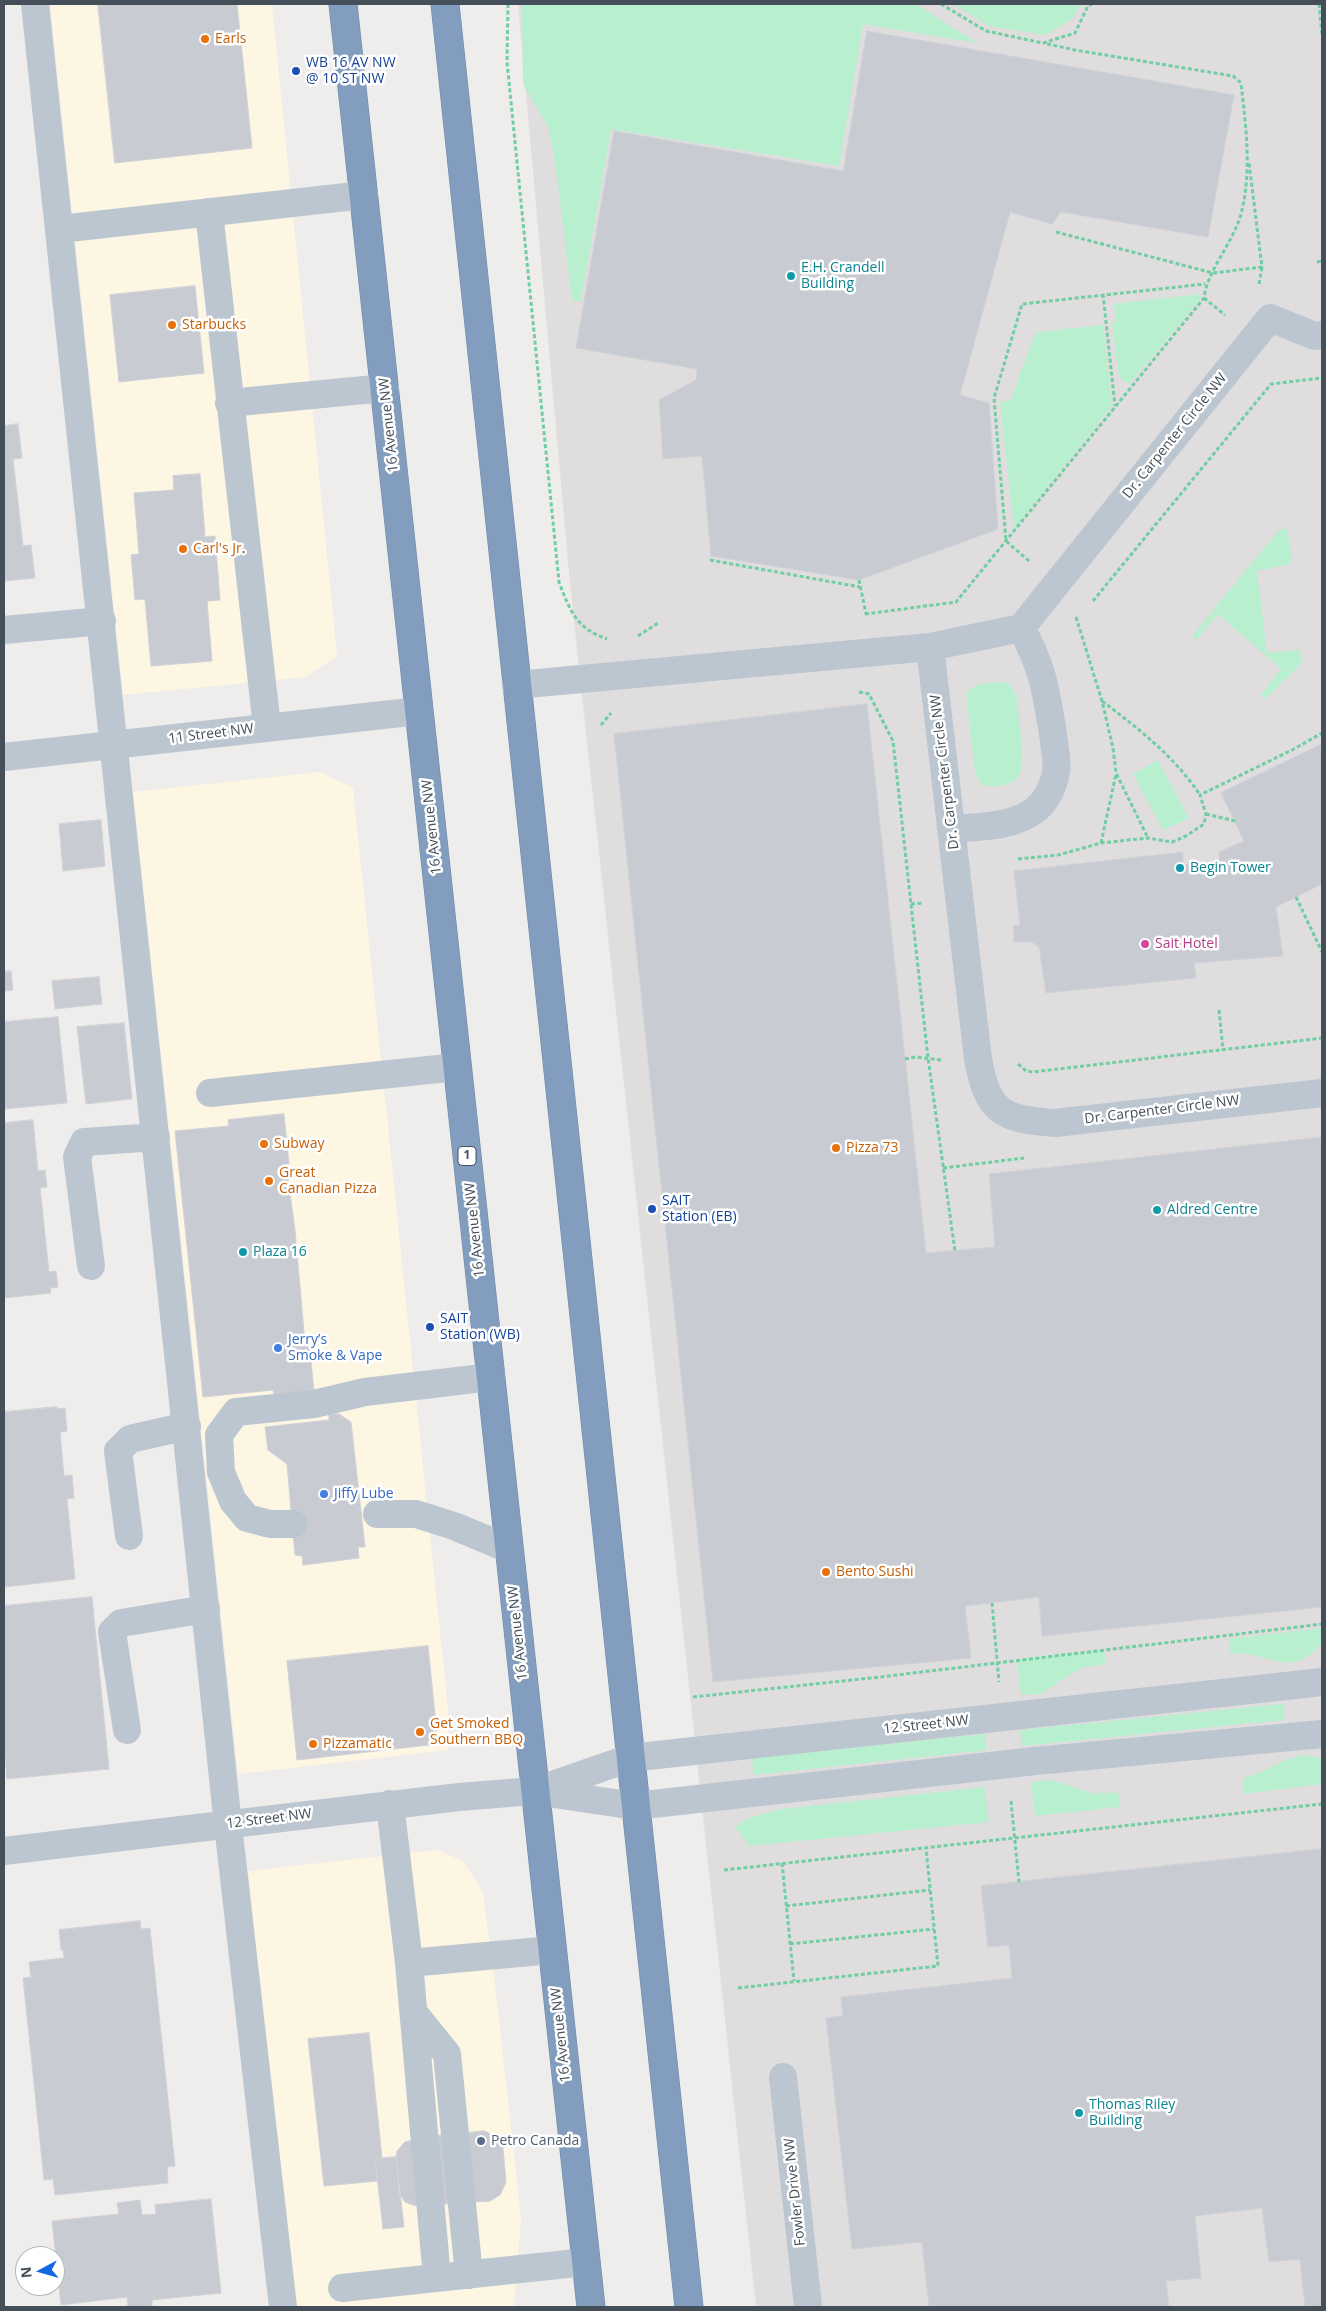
<!DOCTYPE html>
<html>
<head>
<meta charset="utf-8">
<style>
  body { margin:0 }
  #map { position:relative; width:1326px; height:2311px; overflow:hidden; background:#efecec; font-family:"Open Sans",sans-serif }
  canvas { display:block }
  .frame { position:absolute; inset:0; border:5px solid #444f5a; pointer-events:none }
  .north { position:absolute; left:15px; top:2246px; width:50px; height:50px; box-sizing:border-box; background:#fff; border:1px solid #b4b9bd; border-radius:50%; rotate:264deg; font-size:14px; font-weight:700; line-height:20px; text-align:center; color:#444f5a }
  .north::after { content:''; display:block; margin:auto; width:18px; height:22px; background:#1367e2; clip-path:polygon(50% 0,100% 100%,50% 72%,0 100%) }
</style>
</head>
<body>
<div id="map">
<canvas width="1326" height="2311"></canvas>
<div class="frame"></div>
<div class="north">N</div>
</div>
<script>
const ctx = document.querySelector('canvas').getContext('2d');
ctx.lineJoin = 'round';
function fill(path, color) { ctx.fillStyle = color; ctx.fill(path, 'evenodd'); }
function stroke(path, color, width, dash) { ctx.strokeStyle = color; ctx.lineWidth = width; ctx.lineCap = dash ? 'butt' : 'round'; ctx.setLineDash(dash || []); ctx.stroke(path); }
function label(font, color, halo, rows, align = 'center') {
  ctx.font = font + ' "Open Sans",sans-serif'; ctx.lineWidth = 5; ctx.setLineDash([]); ctx.textBaseline = 'middle'; ctx.strokeStyle = halo; ctx.fillStyle = color; for (const [text, x, y, turn = 0] of rows) {
    ctx.save(); ctx.translate(x, y); ctx.rotate((+turn || 0) * Math.PI / 180); ctx.textAlign = isNaN(turn) ? turn : align; if (halo) ctx.strokeText(text, 0, 0); ctx.fillText(text, 0, 0); ctx.restore();
  }
}
fill(new Path2D(`
  M 50,4 L 272,4 L 337,656 L 306,677 L 123,695 Z
  M 320,772 L 353,788 L 448,1709 L 448,1750 L 238,1774 L 133,792 Z
  M 438,1850 L 463,1861 L 483,1892 L 495,1984 L 521,2219 L 514,2307 L 294,2307 L 248,1871 Z`), '#fcf6e3');
fill(new Path2D(`
  M 518,4 L 1322,4 L 1322,2307 L 756,2307 L 570,584 Z`), '#e0ddde');
fill(new Path2D(`
  M 522,4 L 916,4 L 977,43 L 863,24 L 839,166 L 611,129 L 581,301 L 572,301 L 555,161 L 548,127 L 523,84 Z
  M 953,4 L 1081,4 L 1072,19 L 1045,35 L 989,26 Z
  M 1200,294 L 1201,298 L 1129,384 L 1119,377 L 1112,323 L 1116,322 L 1114,304 Z
  M 1103,325 L 1112,406 L 1014,528 L 1000,402 L 1010,401 L 1036,332 Z
  M 1283,528 L 1288,531 L 1292,561 L 1290,564 L 1257,571 L 1267,653 L 1300,650 L 1302,663 L 1265,699 L 1260,696 L 1281,669 L 1218,614 L 1196,640 L 1192,636 L 1278,531 Z
  M 1005,682 L 1011,685 L 1016,695 C 1018,715 1027,759 1019,776 C 1014,786 993,787 983,786 L 975,774 L 966,694 C 976,681 990,683 1005,682 Z
  M 1158,760 L 1189,818 L 1163,830 L 1133,774 Z
  M 1322,1628 L 1322,1643 C 1289,1683 1266,1648 1230,1654 L 1229,1639 Z
  M 1104,1650 L 1106,1664 L 1081,1668 L 1040,1694 L 1021,1695 L 1017,1659 Z
  M 1283,1704 L 1284,1720 L 1022,1746 L 1020,1730 Z
  M 985,1734 L 987,1750 L 754,1775 L 752,1758 Z
  M 1306,1755 L 1322,1759 L 1322,1784 L 1244,1794 L 1243,1778 C 1265,1774 1282,1757 1306,1755 Z
  M 1049,1780 L 1059,1782 L 1094,1794 L 1118,1792 L 1120,1807 L 1035,1816 L 1031,1782 Z
  M 985,1787 L 989,1822 L 750,1846 L 735,1827 L 751,1817 L 782,1809 Z`), '#b8f0cf');
const building = new Path2D(`
  M 98,4 L 237,4 L 252,148 L 115,163 Z
  M 867,31 L 1234,95 L 1208,237 L 1061,212 L 1052,224 L 1010,212 L 960,395 L 989,403 L 998,529 L 859,580 L 711,556 L 702,456 L 663,459 L 659,400 L 696,380 L 697,369 L 576,348 L 614,131 L 843,171 Z
  M 195,286 L 204,373 L 119,382 L 110,295 Z
  M 18,424 L 22,458 L 13,459 L 23,546 L 31,545 L 35,578 L 4,581 L 4,426 Z
  M 200,474 L 205,537 L 215,536 L 220,600 L 207,601 L 212,661 L 151,666 L 145,599 L 135,600 L 131,555 L 139,554 L 134,493 L 174,490 L 173,476 Z
  M 867,704 L 926,1253 L 995,1247 L 989,1174 L 1322,1137 L 1322,1607 L 1042,1636 L 1039,1597 L 965,1606 L 971,1658 L 713,1682 L 614,734 Z
  M 1322,744 L 1322,884 L 1276,907 L 1283,956 L 1194,963 L 1196,978 L 1046,993 L 1039,947 L 1032,942 L 1014,942 L 1013,926 L 1020,925 L 1014,871 L 1183,852 L 1183,865 L 1220,861 L 1219,852 L 1244,841 L 1221,793 Z
  M 101,820 L 105,866 L 63,871 L 59,824 Z
  M 11,971 L 13,990 L 4,991 L 4,972 Z
  M 99,977 L 102,1004 L 55,1009 L 52,981 Z
  M 58,1017 L 67,1103 L 4,1109 L 4,1022 Z
  M 124,1023 L 132,1099 L 86,1104 L 77,1027 Z
  M 284,1114 L 289,1164 L 286,1164 L 295,1230 L 305,1343 L 309,1343 L 314,1391 L 274,1395 L 273,1390 L 203,1397 L 175,1131 L 229,1126 L 228,1120 Z
  M 33,1120 L 38,1171 L 45,1170 L 47,1187 L 40,1188 L 49,1272 L 56,1271 L 58,1287 L 50,1288 L 51,1293 L 4,1298 L 4,1123 Z
  M 57,1407 L 57,1409 L 65,1408 L 67,1431 L 60,1432 L 64,1476 L 72,1475 L 74,1498 L 67,1499 L 75,1579 L 4,1587 L 4,1412 Z
  M 329,1414 L 339,1414 L 351,1422 L 365,1547 L 358,1547 L 359,1558 L 303,1565 L 302,1556 L 295,1555 L 287,1464 L 268,1450 L 265,1427 L 329,1420 Z
  M 92,1597 L 109,1769 L 7,1779 L 4,1745 L 4,1606 Z
  M 428,1646 L 438,1744 L 297,1760 L 287,1661 Z
  M 1322,1849 L 1322,2307 L 1305,2307 L 1300,2259 L 1269,2262 L 1262,2208 L 1195,2216 L 1201,2278 L 1166,2281 L 1169,2307 L 929,2307 L 922,2242 L 852,2249 L 826,2018 L 843,2016 L 841,1997 L 1012,1978 L 1009,1945 L 988,1947 L 981,1886 Z
  M 140,1921 L 141,1929 L 150,1928 L 175,2166 L 167,2167 L 168,2183 L 55,2195 L 53,2179 L 44,2180 L 23,1978 L 31,1977 L 29,1962 L 64,1958 L 63,1950 L 61,1950 L 59,1930 Z
  M 369,2033 L 382,2158 L 375,2159 L 377,2181 L 324,2186 L 308,2039 Z
  M 484,2131 L 495,2136 L 503,2148 L 506,2182 L 500,2195 L 490,2201 L 416,2206 L 405,2202 L 399,2193 L 396,2157 L 397,2151 L 405,2142 L 424,2137 Z
  M 396,2157 L 404,2227 L 383,2229 L 375,2159 Z
  M 211,2199 L 221,2293 L 152,2300 L 152,2306 L 141,2307 L 128,2307 L 127,2297 L 61,2305 L 52,2221 L 119,2214 L 117,2203 L 140,2200 L 142,2215 L 156,2214 L 155,2205 Z`);
fill(building, '#c9cbd2');
stroke(building, '#d0d2d8', 1);
const highway = new Path2D(`
  M 343,4 L 591,2307
  M 445,4 L 689,2307`);
stroke(highway, '#6d88a9', 29);
stroke(new Path2D(`
  M 508,4 L 507,62 L 559,582 C 570,611 576,628 607,639
  M 941,4 L 986,31 L 1043,43 L 1075,33 L 1088,6 L 1092,4
  M 1319,4 L 1322,35
  M 1056,232 L 1213,273 L 1262,267 L 1249,163
  M 1317,262 L 1322,261
  M 1259,284 L 1262,267
  M 1103,294 L 1115,406
  M 1204,298 L 1225,315
  M 710,560 L 860,587
  M 1029,561 L 1006,541 L 994,398 L 1022,304 L 1205,284
  M 859,580 L 866,614
  M 1093,601 L 1271,384 L 1322,378
  M 865,614 L 956,602 L 1204,298 C 1207,271 1233,243 1241,214 C 1252,171 1246,127 1241,83 L 1233,76 L 1075,50 L 1043,43
  M 1076,617 L 1102,701 L 1113,748 L 1116,773 L 1148,838
  M 638,636 L 658,623
  M 859,692 L 869,694 L 893,741 L 928,1058 L 955,1251
  M 1102,701 C 1139,729 1174,756 1200,795
  M 601,725 L 611,713
  M 1206,814 L 1235,821
  M 1101,843 L 1116,774
  M 1018,859 L 1058,855 L 1101,843 L 1148,838 L 1172,842 L 1186,836 L 1204,824 L 1206,814 L 1200,795 L 1294,749 L 1322,733
  M 1296,897 L 1322,952
  M 911,904 L 923,903
  M 1219,1010 L 1223,1050
  M 905,1059 L 915,1057 L 942,1060
  M 1018,1064 L 1026,1071 L 1033,1072 L 1322,1038
  M 943,1168 L 1024,1158
  M 992,1603 L 999,1682
  M 693,1697 L 880,1677 L 1322,1624
  M 1011,1801 L 1019,1882
  M 782,1863 L 794,1981
  M 724,1870 L 1322,1804
  M 786,1906 L 930,1890
  M 790,1944 L 934,1929
  M 738,1988 L 938,1966 L 926,1848`), '#6fcea2', 3, [4, 2.5]);
stroke(new Path2D(`
  M 35,4 L 228,1825 L 283,2307
  M 209,212 L 267,727
  M 60,229 L 364,195
  M 1322,335 L 1315,336 L 1270,318 L 1021,628 L 930,647 L 978,1059 C 988,1113 1002,1119 1055,1123 L 1322,1093
  M 229,403 L 385,388
  M 4,630 L 102,621
  M 516,685 L 930,647
  M 4,757 L 419,711
  M 952,829 C 979,827 1011,827 1034,811 C 1047,801 1053,788 1056,772 C 1058,761 1054,745 1053,734 C 1046,691 1043,667 1021,628
  M 210,1093 L 457,1067
  M 91,1266 L 77,1157 L 84,1142 L 156,1137
  M 377,1514 L 416,1514 L 454,1526 L 509,1549
  M 293,1524 L 270,1524 L 247,1518 L 233,1501 L 221,1472 L 219,1435 L 236,1412 L 314,1404 L 365,1392 L 491,1377
  M 129,1536 L 118,1451 L 130,1439 L 187,1426
  M 127,1730 L 112,1632 L 121,1623 L 206,1609
  M 538,1790 L 630,1758 L 1322,1682
  M 390,1804 L 409,1963 L 552,1950
  M 4,1851 L 459,1797 L 534,1791 L 635,1806 L 1035,1761 L 1322,1734
  M 409,1963 L 437,2278
  M 414,2013 L 447,2054 L 469,2275
  M 783,2077 L 808,2307
  M 342,2288 L 586,2262`), '#bcc6d0', 28);
stroke(highway, '#829dbe', 28);
for (const [x, y, r, color] of [
  [205,39,5,"#e8710a"],
  [296,71,5,"#1a4fb4"],
  [791,276,5,"#0f9aa8"],
  [172,325,5,"#e8710a"],
  [183,549,5,"#e8710a"],
  [1180,868,5,"#0f9aa8"],
  [1145,944,5,"#d1479c"],
  [264,1144,5,"#e8710a"],
  [836,1148,5,"#e8710a"],
  [269,1181,5,"#e8710a"],
  [652,1209,5,"#1a4fb4"],
  [1157,1210,5,"#0f9aa8"],
  [243,1252,5,"#0f9aa8"],
  [430,1327,5,"#1a4fb4"],
  [278,1348,5,"#3f7fe0"],
  [324,1494,5,"#3f7fe0"],
  [826,1572,5,"#e8710a"],
  [420,1732,5,"#e8710a"],
  [313,1744,5,"#e8710a"],
  [1079,2113,5,"#0f9aa8"],
  [481,2141,5,"#5c6f8a"]
]) { const dot = new Path2D(); dot.arc(x, y, r, 0, 2 * Math.PI); ctx.fillStyle = color; ctx.fill(dot); stroke(dot, '#fff', 2); }
for (const [x, y, w] of [
  [467,1156,18]
]) { const box = new Path2D(); box.roundRect(x - w / 2, y - 9.5, w, 19, 4); ctx.fillStyle = '#fff'; ctx.fill(box); stroke(box, '#444f5a', 1); }
label('bold 12px', '#444f5a', null, [
  ["1",467,1156]
]);
label('14px', '#c56008', '#fff', [
  ["Earls",215,39],
  ["Starbucks",182,325],
  ["Carl's Jr.",193,549],
  ["Subway",274,1144],
  ["Pizza 73",846,1148],
  ["Great",279,1173],
  ["Canadian Pizza",279,1189],
  ["Bento Sushi",836,1572],
  ["Get Smoked",430,1724],
  ["Southern BBQ",430,1740],
  ["Pizzamatic",323,1744]
], 'left');
label('14px', '#164399', '#fff', [
  ["WB 16 AV NW",306,63],
  ["@ 10 ST NW",306,79],
  ["SAIT",662,1201],
  ["Station (EB)",662,1217],
  ["SAIT",440,1319],
  ["Station (WB)",440,1335]
], 'left');
label('14px', '#0d838f', '#fff', [
  ["E.H. Crandell",801,268],
  ["Building",801,284],
  ["Begin Tower",1190,868],
  ["Aldred Centre",1167,1210],
  ["Plaza 16",253,1252],
  ["Thomas Riley",1089,2105],
  ["Building",1089,2121]
], 'left');
label('14px', '#444f5a', '#fff', [
  ["16 Avenue NW",389,425,-96],
  ["Dr. Carpenter Circle NW",1175,436,-51],
  ["11 Street NW",211,734,-7],
  ["Dr. Carpenter Circle NW",945,772,-97],
  ["16 Avenue NW",432,827,-96],
  ["Dr. Carpenter Circle NW",1162,1110,-7],
  ["16 Avenue NW",475,1230,-96],
  ["16 Avenue NW",518,1633,-96],
  ["12 Street NW",926,1725,-6],
  ["12 Street NW",269,1819,-7],
  ["16 Avenue NW",561,2035,-96],
  ["Fowler Drive NW",795,2192,-96]
]);
label('14px', '#b23c85', '#fff', [
  ["Sait Hotel",1155,944]
], 'left');
label('14px', '#366cbe', '#fff', [
  ["Jerry’s",288,1340],
  ["Smoke & Vape",288,1356],
  ["Jiffy Lube",334,1494]
], 'left');
label('14px', '#4e5e75', '#fff', [
  ["Petro Canada",491,2141]
], 'left');
</script>
</body>
</html>
